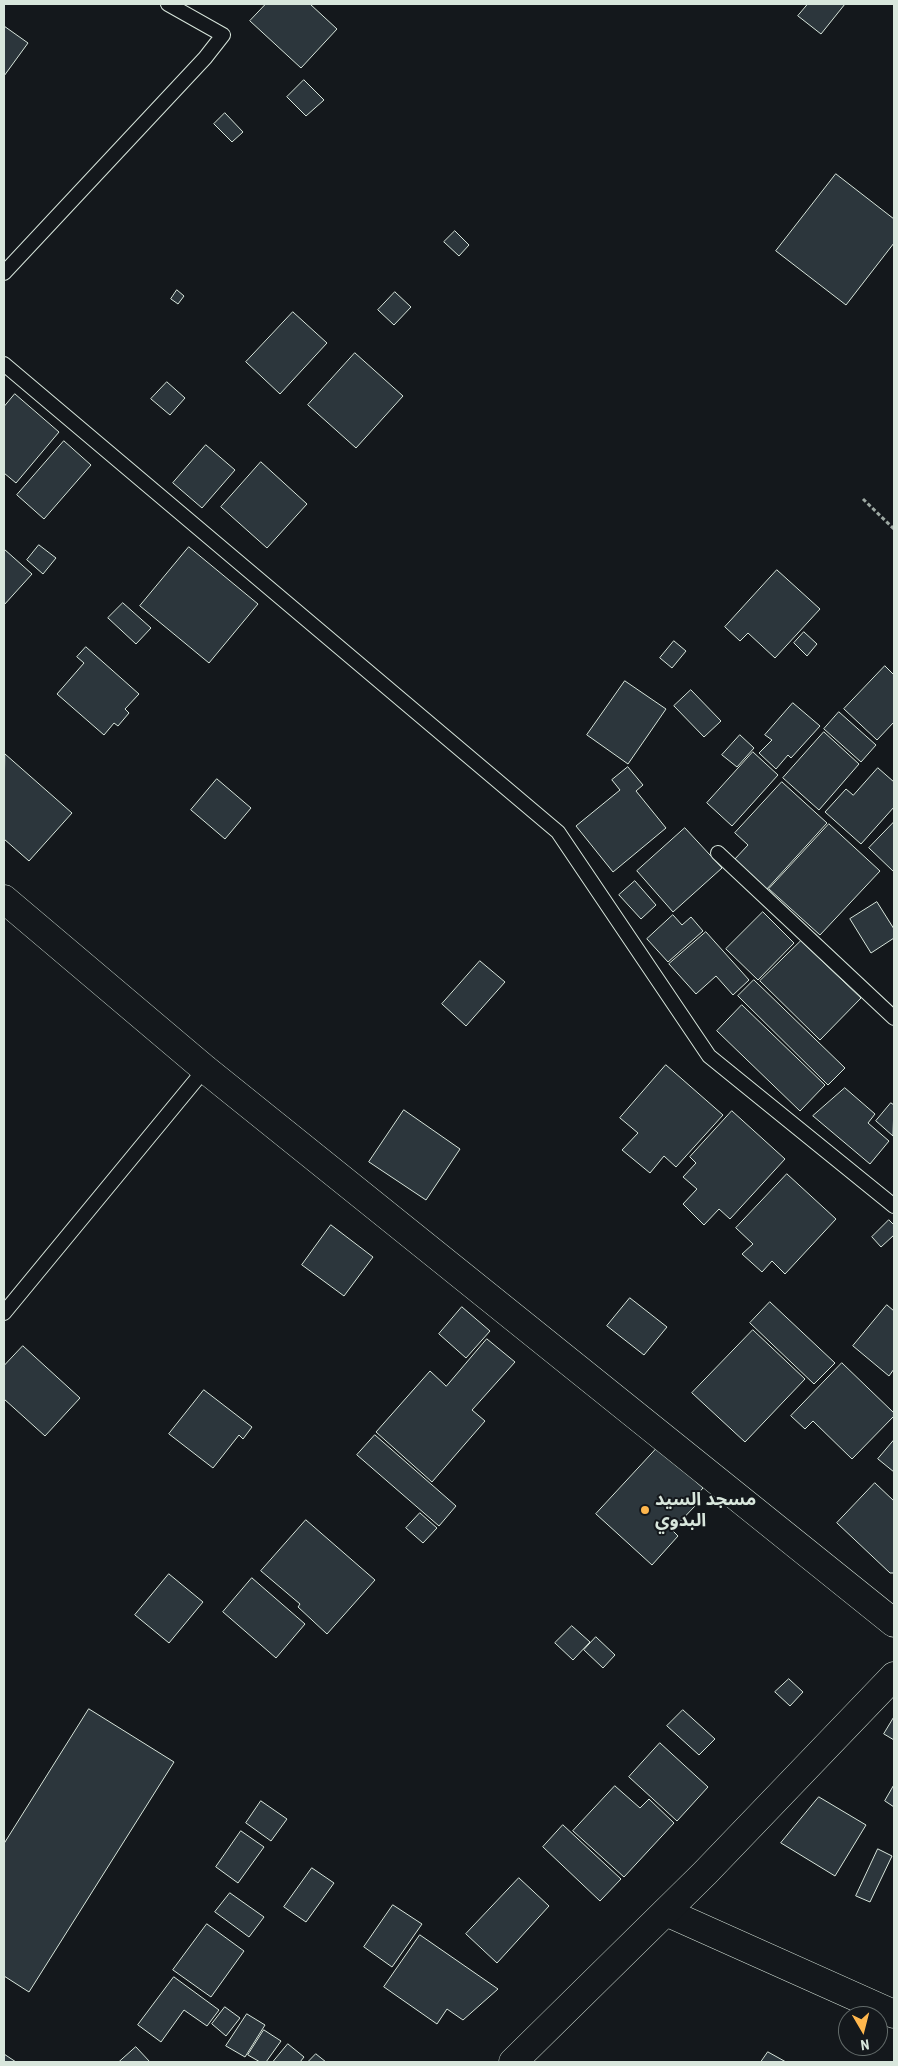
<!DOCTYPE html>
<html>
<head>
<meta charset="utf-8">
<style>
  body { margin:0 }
  #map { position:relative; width:898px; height:2066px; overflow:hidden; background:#14181c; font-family:"Roboto Condensed",sans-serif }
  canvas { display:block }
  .frame { position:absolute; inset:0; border:5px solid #d8e6dc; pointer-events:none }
  .north { position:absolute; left:838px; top:2006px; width:50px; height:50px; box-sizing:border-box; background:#14181c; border:1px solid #626a69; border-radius:50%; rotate:172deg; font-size:14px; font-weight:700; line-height:20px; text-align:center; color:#d8e6dc }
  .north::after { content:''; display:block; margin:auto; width:18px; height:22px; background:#ffb74d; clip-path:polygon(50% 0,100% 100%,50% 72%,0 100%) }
</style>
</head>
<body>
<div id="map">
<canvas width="898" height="2066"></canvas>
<div class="frame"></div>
<div class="north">N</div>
</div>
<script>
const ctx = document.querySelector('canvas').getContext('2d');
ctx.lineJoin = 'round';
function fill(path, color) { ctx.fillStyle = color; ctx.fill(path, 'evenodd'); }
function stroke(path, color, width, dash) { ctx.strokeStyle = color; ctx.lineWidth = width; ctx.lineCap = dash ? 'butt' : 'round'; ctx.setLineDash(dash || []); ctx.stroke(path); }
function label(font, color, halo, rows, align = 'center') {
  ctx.font = font + ' "Roboto Condensed","Noto Sans Arabic",sans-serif'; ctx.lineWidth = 4; ctx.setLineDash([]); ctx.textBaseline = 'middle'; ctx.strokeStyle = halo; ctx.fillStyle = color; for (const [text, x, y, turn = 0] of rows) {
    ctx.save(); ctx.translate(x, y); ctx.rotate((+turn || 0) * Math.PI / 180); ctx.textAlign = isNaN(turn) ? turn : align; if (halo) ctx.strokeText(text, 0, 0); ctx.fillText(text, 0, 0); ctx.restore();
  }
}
const building = new Path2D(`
  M 266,4 L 310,4 L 337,29 L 301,68 L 250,21 Z
  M 808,4 L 845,4 L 821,34 L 798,16 Z
  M 4,26 L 28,43 L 4,76 Z
  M 304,80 L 324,100 L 306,116 L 287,97 Z
  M 225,113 L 243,132 L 232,142 L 214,124 Z
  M 836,174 L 894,219 L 894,243 L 846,305 L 776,251 Z
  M 455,231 L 469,245 L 459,256 L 444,242 Z
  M 177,290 L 184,296 L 178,304 L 171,299 Z
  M 395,292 L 411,307 L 394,325 L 378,310 Z
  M 293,312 L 327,343 L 280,394 L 246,362 Z
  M 355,353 L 403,396 L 356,448 L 308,405 Z
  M 167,382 L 185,398 L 170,415 L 151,399 Z
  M 15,394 L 59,432 L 16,483 L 4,473 L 4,407 Z
  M 64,441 L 91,465 L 44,519 L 17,495 Z
  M 206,445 L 235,470 L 202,508 L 173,483 Z
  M 261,462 L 307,504 L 267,548 L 221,507 Z
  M 39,545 L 56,558 L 43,574 L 27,560 Z
  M 189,547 L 258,604 L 209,663 L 140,606 Z
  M 4,549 L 32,574 L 4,605 Z
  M 777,570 L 820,609 L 775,658 L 748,633 L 740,641 L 725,627 Z
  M 123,603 L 151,628 L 136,644 L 108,618 Z
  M 804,632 L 817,644 L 807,656 L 794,643 Z
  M 674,641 L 686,651 L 672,668 L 660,658 Z
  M 86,647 L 139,694 L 125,709 L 129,713 L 118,726 L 114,723 L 104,735 L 57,694 L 84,663 L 77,657 Z
  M 885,666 L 894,675 L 894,722 L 877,740 L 844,709 Z
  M 625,681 L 666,709 L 628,764 L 587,735 Z
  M 691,690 L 721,721 L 704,737 L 674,706 Z
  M 793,703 L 820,726 L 791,758 L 788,755 L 776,769 L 759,753 L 772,740 L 765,735 Z
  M 839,712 L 876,745 L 861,762 L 824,729 Z
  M 824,732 L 859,764 L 819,810 L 783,778 Z
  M 740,735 L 754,748 L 737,767 L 722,755 Z
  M 753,752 L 778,775 L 732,826 L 707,803 Z
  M 5,754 L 72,813 L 29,861 L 4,839 Z
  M 628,767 L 643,785 L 636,791 L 666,828 L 613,872 L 576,826 L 620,790 L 612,780 Z
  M 878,768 L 894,782 L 894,807 L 861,844 L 825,812 L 846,789 L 853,795 Z
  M 217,779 L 251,808 L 225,839 L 191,810 Z
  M 782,782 L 827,823 L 766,890 L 734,860 L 748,845 L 735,833 Z
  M 894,822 L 894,872 L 869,848 Z
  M 829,824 L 880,871 L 820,935 L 769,889 Z
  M 685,828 L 722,868 L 673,912 L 637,871 Z
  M 635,881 L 656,905 L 641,919 L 619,895 Z
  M 877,902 L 894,929 L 894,938 L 871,953 L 850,919 Z
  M 763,912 L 794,943 L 758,980 L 726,949 Z
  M 673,915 L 682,925 L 691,917 L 703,931 L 668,962 L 647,939 Z
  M 706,932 L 749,980 L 733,995 L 716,976 L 696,994 L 669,964 Z
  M 801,941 L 861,998 L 820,1040 L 760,981 Z
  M 480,961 L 505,982 L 466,1026 L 442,1004 Z
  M 754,980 L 845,1068 L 828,1085 L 738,996 Z
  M 742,1005 L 825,1085 L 800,1111 L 717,1031 Z
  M 666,1065 L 723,1115 L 676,1167 L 664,1156 L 650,1173 L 622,1150 L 638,1133 L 620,1118 Z
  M 845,1088 L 875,1114 L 868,1123 L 889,1141 L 870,1164 L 813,1116 Z
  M 891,1103 L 894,1105 L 893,1136 L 876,1121 Z
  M 404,1110 L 460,1149 L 426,1200 L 369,1162 Z
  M 732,1111 L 785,1159 L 730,1219 L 719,1209 L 704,1225 L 683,1204 L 697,1189 L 683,1177 L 696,1163 L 690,1157 Z
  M 787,1174 L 836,1219 L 785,1274 L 772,1261 L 762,1272 L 742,1254 L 753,1244 L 736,1228 Z
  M 889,1220 L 894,1225 L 894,1235 L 881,1247 L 872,1237 Z
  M 331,1225 L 373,1257 L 344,1296 L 302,1265 Z
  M 630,1298 L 667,1327 L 644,1355 L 607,1326 Z
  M 770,1302 L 835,1363 L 814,1384 L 750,1323 Z
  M 887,1305 L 894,1311 L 894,1369 L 889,1376 L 853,1346 Z
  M 462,1307 L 490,1331 L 466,1358 L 439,1334 Z
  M 753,1330 L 805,1379 L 745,1442 L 692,1393 Z
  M 487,1339 L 515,1362 L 472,1410 L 485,1421 L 432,1482 L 376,1432 L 430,1371 L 446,1386 Z
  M 23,1346 L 80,1398 L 45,1436 L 4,1399 L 4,1366 Z
  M 842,1363 L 894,1413 L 894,1416 L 852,1459 L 813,1421 L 805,1429 L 791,1416 Z
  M 204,1390 L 252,1427 L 243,1439 L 239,1435 L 213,1468 L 169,1434 Z
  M 375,1435 L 456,1506 L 439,1526 L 357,1455 Z
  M 894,1440 L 894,1472 L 878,1459 Z
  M 658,1447 L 703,1488 L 691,1501 L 695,1506 L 672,1530 L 678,1536 L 652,1565 L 596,1514 Z
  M 875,1483 L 894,1501 L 894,1573 L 890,1573 L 837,1523 Z
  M 420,1513 L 437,1528 L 423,1543 L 406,1528 Z
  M 306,1520 L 375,1580 L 327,1634 L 298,1607 L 300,1604 L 261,1571 Z
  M 169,1574 L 203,1602 L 169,1643 L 135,1615 Z
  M 252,1578 L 305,1624 L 276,1658 L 223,1612 Z
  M 572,1626 L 590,1642 L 573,1660 L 555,1643 Z
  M 596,1637 L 615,1655 L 603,1668 L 584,1650 Z
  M 789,1679 L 803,1692 L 790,1706 L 775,1692 Z
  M 89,1709 L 174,1762 L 29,1992 L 4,1976 L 4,1844 Z
  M 683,1710 L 715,1739 L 699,1755 L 667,1726 Z
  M 894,1717 L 894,1740 L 884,1734 Z
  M 660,1743 L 708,1787 L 677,1821 L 629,1777 Z
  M 894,1785 L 894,1807 L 885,1801 Z
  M 615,1786 L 640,1808 L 649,1799 L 674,1823 L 624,1877 L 573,1831 Z
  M 819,1797 L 866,1825 L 835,1876 L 781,1843 Z
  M 261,1801 L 287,1819 L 271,1841 L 246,1823 Z
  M 563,1825 L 621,1879 L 600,1901 L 543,1847 Z
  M 241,1831 L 264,1847 L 238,1883 L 216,1867 Z
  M 878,1849 L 892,1856 L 870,1902 L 856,1896 Z
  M 312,1868 L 334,1883 L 306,1922 L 284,1907 Z
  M 519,1878 L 549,1906 L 497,1963 L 466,1934 Z
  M 230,1893 L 264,1917 L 249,1937 L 215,1912 Z
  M 393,1905 L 422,1924 L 392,1967 L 364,1947 Z
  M 207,1924 L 244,1951 L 211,1997 L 173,1970 Z
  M 420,1935 L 498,1989 L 463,2020 L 447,2009 L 437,2024 L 384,1987 Z
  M 174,1977 L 219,2010 L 207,2026 L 184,2010 L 161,2042 L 138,2025 Z
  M 225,2007 L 240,2018 L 226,2036 L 212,2024 Z
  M 247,2014 L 265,2025 L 245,2057 L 226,2046 Z
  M 264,2030 L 281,2041 L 266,2062 L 260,2062 L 248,2055 Z
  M 288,2044 L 304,2057 L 300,2062 L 273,2062 Z
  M 136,2047 L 150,2062 L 119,2062 Z
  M 768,2052 L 786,2062 L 761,2062 Z
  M 4,2054 L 16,2062 L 4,2062 Z
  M 316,2054 L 326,2062 L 308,2062 Z`);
fill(building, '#2c363c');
stroke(building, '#d8e6dc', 1);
const service = new Path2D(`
  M 4,273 L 205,58 L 223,35 L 168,4
  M 4,364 L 558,832 L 709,1056 L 894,1206
  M 718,853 L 894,1018
  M 4,1313 L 205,1069`);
const minor = new Path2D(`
  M 4,899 L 205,1069 L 894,1623
  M 666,1912 L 894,2014`);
const tertiary = new Path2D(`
  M 513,2062 L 705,1873 L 894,1676`);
stroke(service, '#d8e6dc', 16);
stroke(minor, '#d8e6dc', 29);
stroke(tertiary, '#d8e6dc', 29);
stroke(new Path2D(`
  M 863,499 L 894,529`), '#9da8a2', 3, [4, 2.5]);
stroke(service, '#14181c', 14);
stroke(minor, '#14181c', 28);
stroke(tertiary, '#14181c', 28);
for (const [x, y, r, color] of [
  [645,1510,5,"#ffb74d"]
]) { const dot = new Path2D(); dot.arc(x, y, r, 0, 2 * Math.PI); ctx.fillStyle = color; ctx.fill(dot); stroke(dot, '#14181c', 2); }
label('bold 18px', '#d8e6dc', '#14181c', [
  ["مسجد السيد",655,1500],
  ["البدوي",655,1521]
], 'left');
</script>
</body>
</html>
